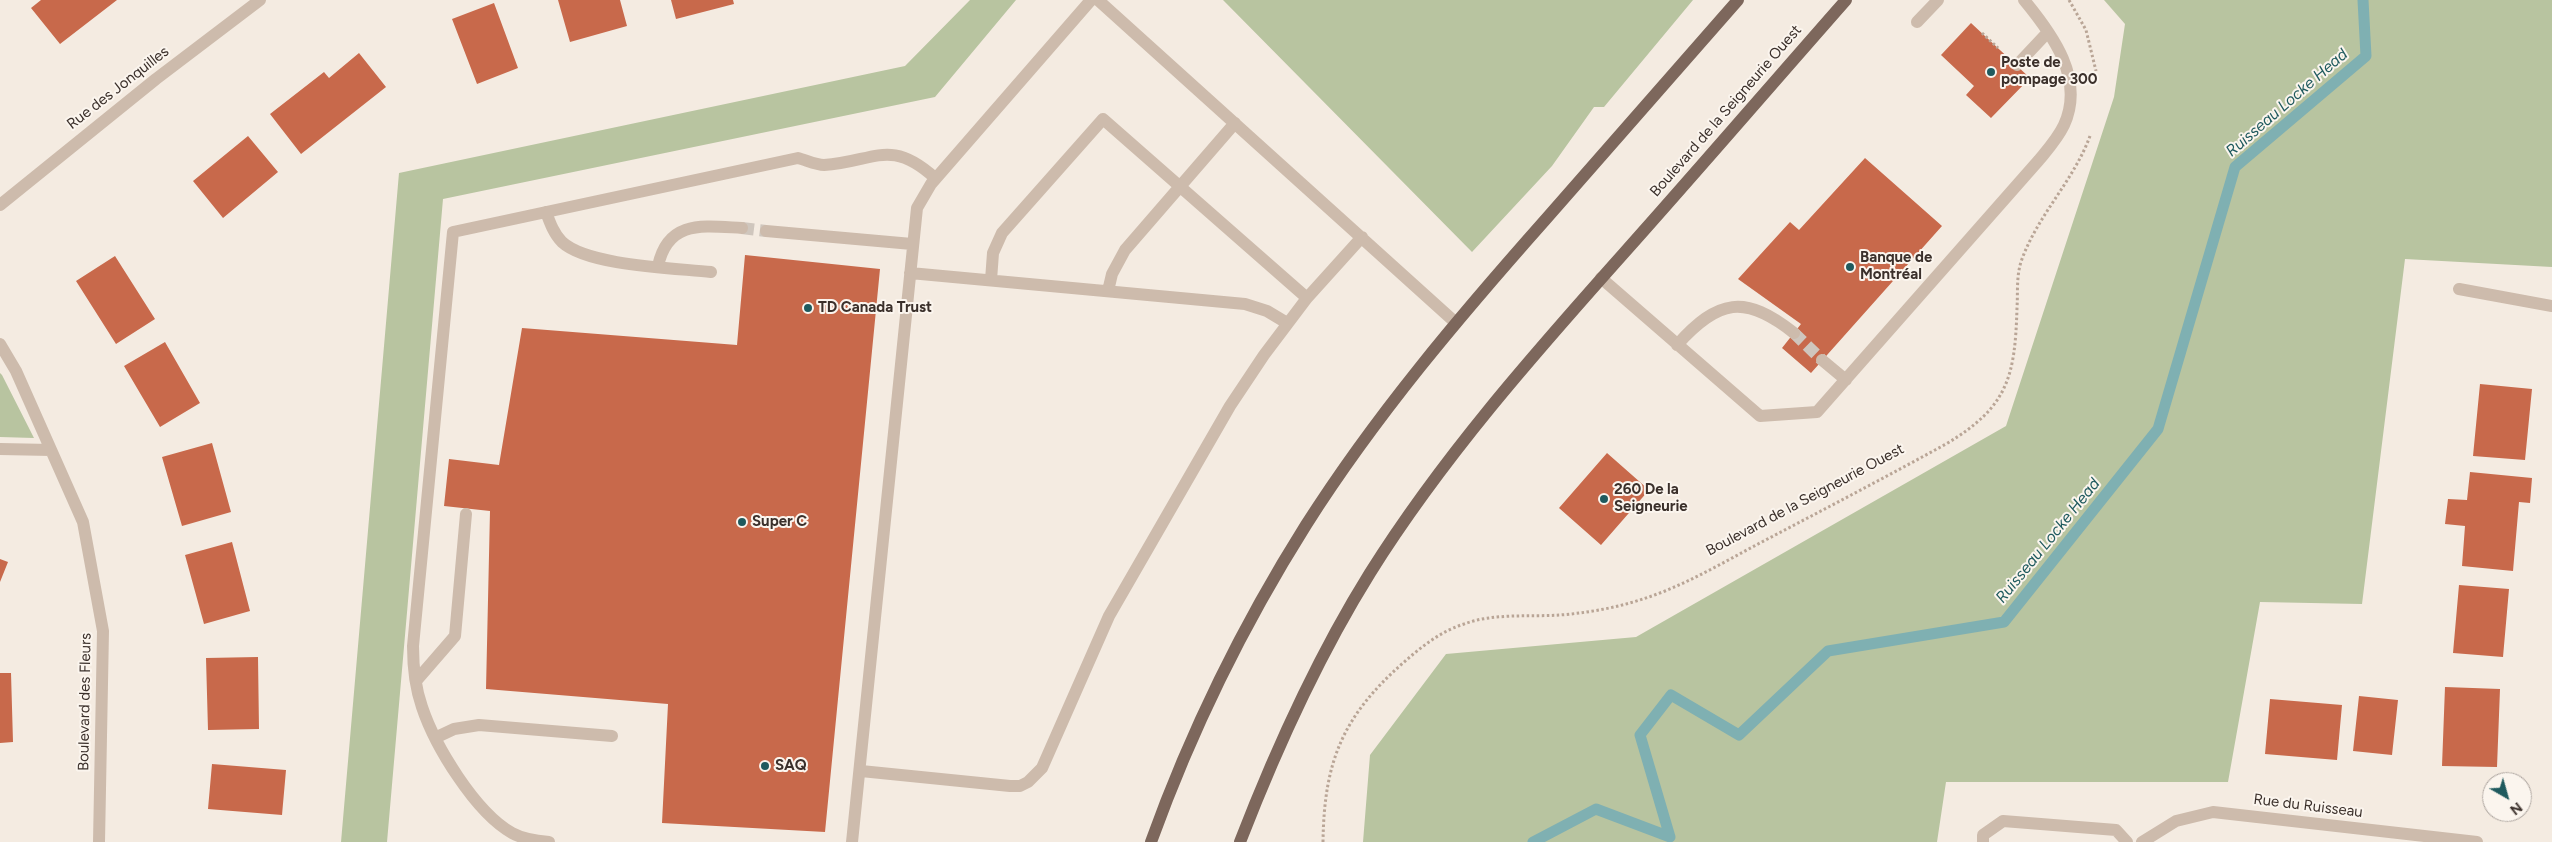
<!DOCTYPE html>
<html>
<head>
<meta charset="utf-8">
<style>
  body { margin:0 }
  #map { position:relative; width:2552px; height:842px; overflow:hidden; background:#f4ebe1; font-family:Figtree,sans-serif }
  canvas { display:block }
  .north { position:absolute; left:2482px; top:772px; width:50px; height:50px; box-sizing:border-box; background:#fbf5ee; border:1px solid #aea6a0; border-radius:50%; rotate:142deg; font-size:14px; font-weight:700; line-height:20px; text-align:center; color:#3b302b }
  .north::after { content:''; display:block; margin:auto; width:18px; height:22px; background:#1f5a5e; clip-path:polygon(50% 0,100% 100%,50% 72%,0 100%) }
</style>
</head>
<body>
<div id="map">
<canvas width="2552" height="842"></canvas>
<div class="north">N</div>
</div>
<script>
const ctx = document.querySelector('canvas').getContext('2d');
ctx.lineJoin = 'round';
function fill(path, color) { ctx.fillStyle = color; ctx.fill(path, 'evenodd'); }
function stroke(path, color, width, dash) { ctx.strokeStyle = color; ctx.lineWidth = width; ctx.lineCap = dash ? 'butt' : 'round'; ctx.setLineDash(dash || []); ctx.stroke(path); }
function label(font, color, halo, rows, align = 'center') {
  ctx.font = font + ' Figtree,sans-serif'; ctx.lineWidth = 4; ctx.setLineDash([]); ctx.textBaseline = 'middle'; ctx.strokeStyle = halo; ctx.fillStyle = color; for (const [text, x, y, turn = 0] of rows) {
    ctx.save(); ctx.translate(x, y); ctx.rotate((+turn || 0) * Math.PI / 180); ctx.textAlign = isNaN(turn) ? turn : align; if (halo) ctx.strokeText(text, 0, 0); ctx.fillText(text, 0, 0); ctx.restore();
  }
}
fill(new Path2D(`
  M 970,0 L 1016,0 L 935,97 L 443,199 L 387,842 L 341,842 L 399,173 L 905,66 Z
  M 1223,0 L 1693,0 L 1604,107 L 1594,107 L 1552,166 L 1472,252 Z
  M 2104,0 L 2552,0 L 2552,267 L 2405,259 L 2362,604 L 2260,602 L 2228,782 L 1946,782 L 1937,842 L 1363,842 L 1370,755 L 1446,654 L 1636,637 L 2006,426 L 2114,97 L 2125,24 Z
  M 0,373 L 2,375 L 34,438 L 0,437 Z`), '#b8c4a0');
stroke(new Path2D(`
  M 1533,842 L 1596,809 L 1670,837 L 1640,735 L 1671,695 L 1739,735 L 1828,651 L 2004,622 L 2158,429 L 2235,167 L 2366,56 L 2363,0`), '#7fb0b2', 11);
fill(new Path2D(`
  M 41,0 L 117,0 L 60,44 L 31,8 Z
  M 558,0 L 620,0 L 627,26 L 570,42 Z
  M 671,0 L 733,0 L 734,4 L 676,19 Z
  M 494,3 L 518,68 L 477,84 L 452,19 Z
  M 1971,23 L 2030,78 L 1991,118 L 1966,95 L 1974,86 L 1941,55 Z
  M 359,53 L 386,87 L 301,154 L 270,114 L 324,72 L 329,78 Z
  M 248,136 L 278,172 L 223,218 L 193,181 Z
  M 1865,158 L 1942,226 L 1811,373 L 1782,348 L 1801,324 L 1738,279 L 1790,222 L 1799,230 Z
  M 745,255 L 880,269 L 825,832 L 662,823 L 668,704 L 486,689 L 490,511 L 444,506 L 449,459 L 499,465 L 522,328 L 737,345 Z
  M 115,256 L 155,319 L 116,344 L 76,281 Z
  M 165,342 L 200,403 L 160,427 L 124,366 Z
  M 2480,384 L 2532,389 L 2525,460 L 2473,456 Z
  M 212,443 L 231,512 L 182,526 L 162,457 Z
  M 1607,453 L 1649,490 L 1601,545 L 1559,508 Z
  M 2470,472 L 2532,478 L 2530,503 L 2519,502 L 2513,571 L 2462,566 L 2465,526 L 2445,524 L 2448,499 L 2467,500 Z
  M 232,542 L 250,611 L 204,624 L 185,555 Z
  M 0,559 L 8,562 L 0,582 Z
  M 2459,585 L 2509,589 L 2503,657 L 2453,653 Z
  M 258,657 L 259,729 L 208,730 L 206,658 Z
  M 0,673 L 11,673 L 13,742 L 0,743 Z
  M 2445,687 L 2500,689 L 2497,767 L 2442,766 Z
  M 2359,696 L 2398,700 L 2392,755 L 2353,751 Z
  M 2270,699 L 2342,705 L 2337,760 L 2265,754 Z
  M 212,764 L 286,770 L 282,815 L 208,809 Z`), '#c8694b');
stroke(new Path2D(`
  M 742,228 L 766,231
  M 1794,333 L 1822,360`), '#cfc6bd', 12, [12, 6]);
stroke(new Path2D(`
  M 2069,0 L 2086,30 L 2096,71
  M 1982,33 L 1998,48
  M 1323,842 C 1324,761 1343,716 1403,663 C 1421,647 1441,631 1464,624 C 1493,613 1529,617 1560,615 C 1597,612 1630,605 1665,591 C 1697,578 1728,560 1758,544 C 1821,511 1884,478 1946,444 C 2008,407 2015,377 2017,308 C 2018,292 2016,275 2022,259 C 2038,215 2074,180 2090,136`), '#b9a596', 3, [2.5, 2.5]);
stroke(new Path2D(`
  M 1098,0 L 1456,323
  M 1917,22 L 1938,0
  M 2017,65 L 2048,32
  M 0,205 L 156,79 L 260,0
  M 546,212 C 550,223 554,234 562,242 C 588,266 674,268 711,272
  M 766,231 L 912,244
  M 658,266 C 668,219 704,226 742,228
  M 910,273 L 1245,304 L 1267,311 L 1287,323
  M 1601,278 L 1760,416 L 1817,412 L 2039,160 C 2048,149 2058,138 2064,125 C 2085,79 2053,35 2024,0
  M 991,280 L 993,253 L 1002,233 L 1103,119 L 1307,298
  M 2459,289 L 2552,306
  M 1108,291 L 1112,274 L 1125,250 L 1235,123
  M 0,344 L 16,371 L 83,522 L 103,631 L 99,842
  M 1677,345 C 1718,299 1745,294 1794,333
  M 1822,360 L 1846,380
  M 0,449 L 51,450
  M 416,681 L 455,636 L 466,514
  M 437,737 L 454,729 L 479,725 L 612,736
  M 861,771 L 1010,786 L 1020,786 L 1028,782 L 1042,768 L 1109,616 L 1230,406 L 1264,355 L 1307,298 L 1362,237
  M 549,842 C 537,841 523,839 512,833 C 475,812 435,746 422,707 C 415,687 413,667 413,646 L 453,232 L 798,158 C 806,160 816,165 824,165 C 874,162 890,137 935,178
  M 852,842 L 917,208 L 931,184 L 1091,0
  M 1983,842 L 1983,835 L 2003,821 L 2116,830 L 2127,842
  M 2142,842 L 2176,821 L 2213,812 L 2477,842`), '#cdbbac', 12);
stroke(new Path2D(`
  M 1151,842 C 1191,731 1243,625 1306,525 C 1376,415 1460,316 1546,219 C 1610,146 1674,73 1738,0
  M 1240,842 C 1276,749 1317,658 1370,573 C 1442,458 1534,354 1624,253 C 1699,169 1772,84 1846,0`), '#7d675c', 12);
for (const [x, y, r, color] of [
  [1991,72,5,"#1f5a5e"],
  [1850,267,5,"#1f5a5e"],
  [808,308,5,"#1f5a5e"],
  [1604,499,5,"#1f5a5e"],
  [742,522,5,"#1f5a5e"],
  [765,766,5,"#1f5a5e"]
]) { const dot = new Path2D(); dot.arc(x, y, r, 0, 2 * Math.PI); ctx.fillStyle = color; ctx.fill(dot); stroke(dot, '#fbf5ee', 2); }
label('bold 15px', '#3b302b', '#fbf5ee', [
  ["Poste de",2001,63],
  ["pompage 300",2001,80],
  ["Banque de",1860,258],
  ["Montréal",1860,275],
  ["TD Canada Trust",818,308],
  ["260 De la",1614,490],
  ["Seigneurie",1614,507],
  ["Super C",752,522],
  ["SAQ",775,766]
], 'left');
label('15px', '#3b302b', '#fbf5ee', [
  ["Rue des Jonquilles",118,88,-38],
  ["Boulevard de la Seigneurie Ouest",1726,111,-49],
  ["Boulevard de la Seigneurie Ouest",1805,500,-28],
  ["Boulevard des Fleurs",85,702,-89],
  ["Rue du Ruisseau",2308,806,7]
]);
label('italic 16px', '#1f5a5e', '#fbf5ee', [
  ["Ruisseau Locke Head",2287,103,-41],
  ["Ruisseau Locke Head",2048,541,-51]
]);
</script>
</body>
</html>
